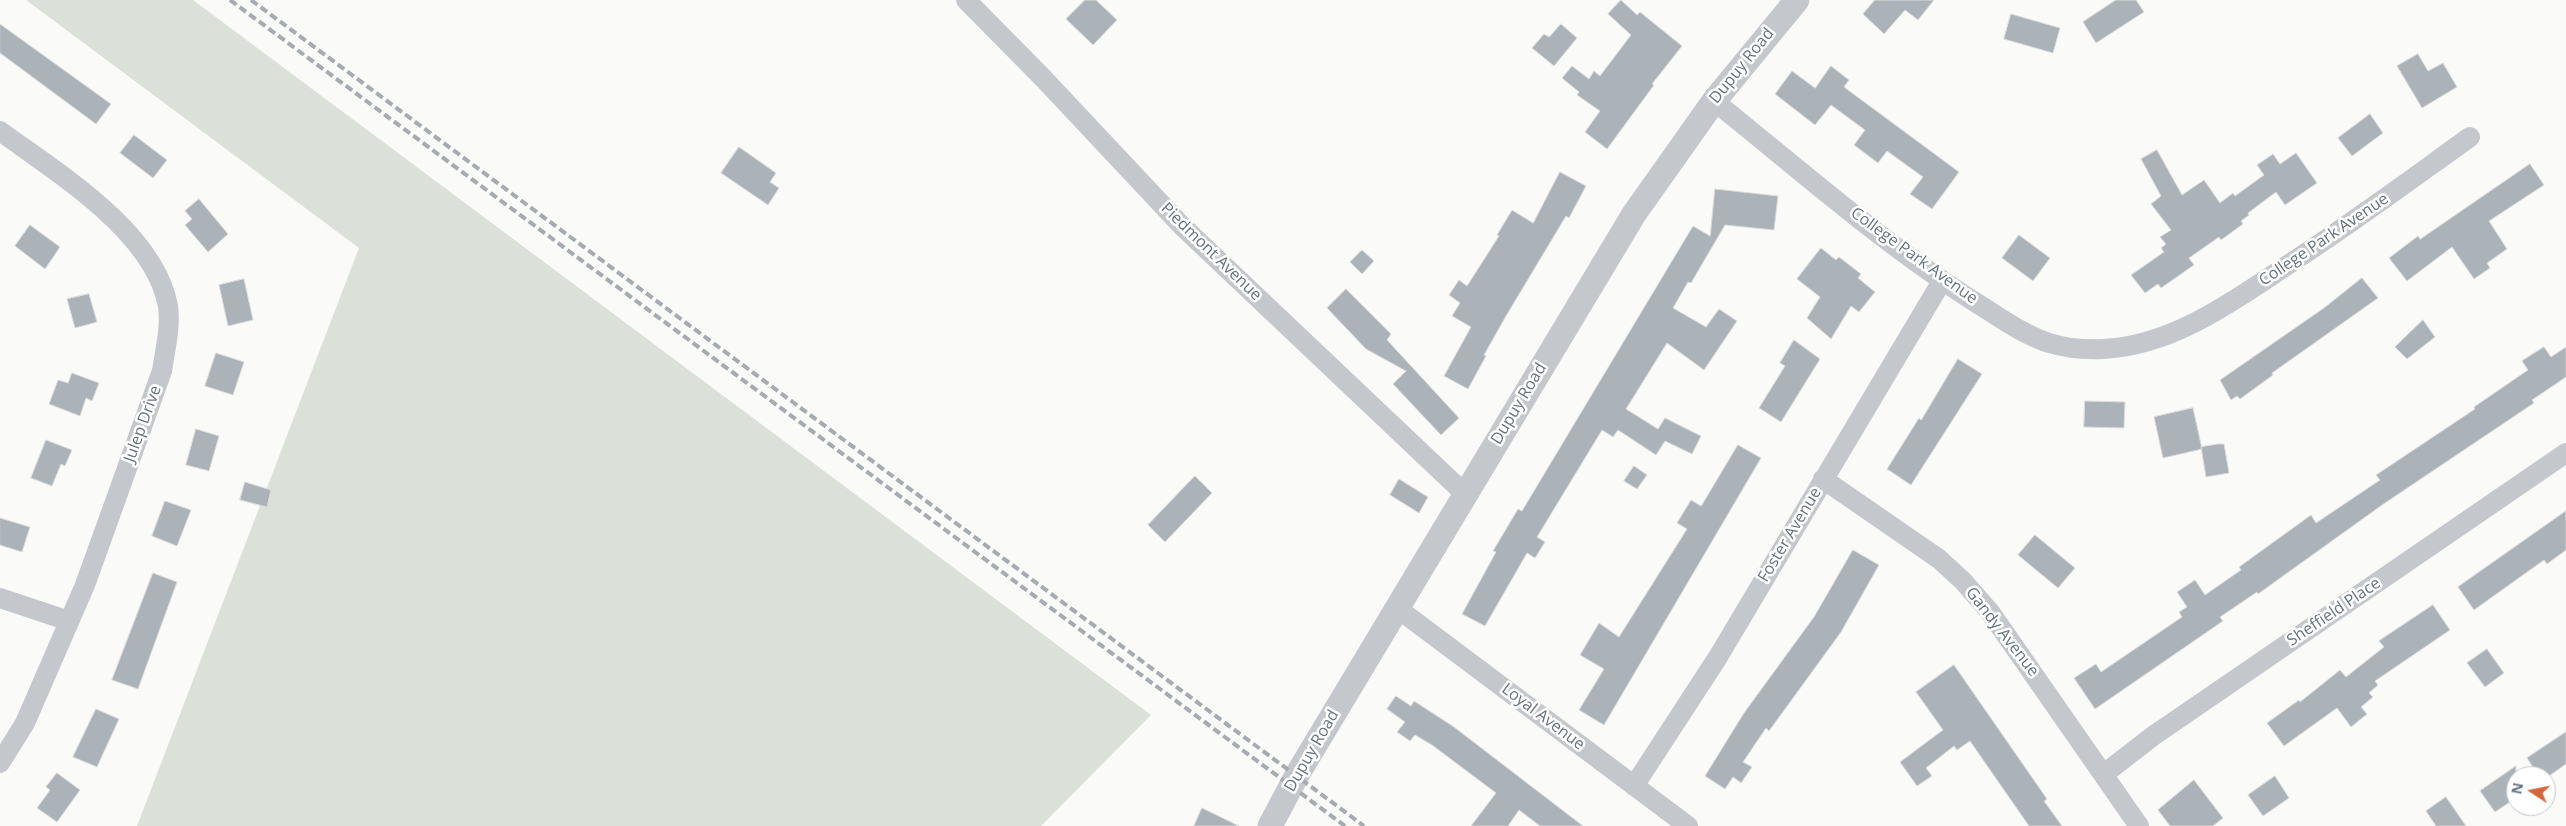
<!DOCTYPE html>
<html>
<head>
<meta charset="utf-8">
<style>
  body { margin:0 }
  #map { position:relative; width:2566px; height:826px; overflow:hidden; background:#fafaf8; font-family:"Open Sans",sans-serif }
  canvas { display:block }
  .north { position:absolute; left:2506px; top:766px; width:50px; height:50px; box-sizing:border-box; background:#fff; border:1px solid #c2c7cc; border-radius:50%; rotate:281deg; font-size:14px; font-weight:700; line-height:20px; text-align:center; color:#667480 }
  .north::after { content:''; display:block; margin:auto; width:18px; height:22px; background:#d7673a; clip-path:polygon(50% 0,100% 100%,50% 72%,0 100%) }
</style>
</head>
<body>
<div id="map">
<canvas width="2566" height="826"></canvas>
<div class="north">N</div>
</div>
<script>
const ctx = document.querySelector('canvas').getContext('2d');
ctx.lineJoin = 'round';
function fill(path, color) { ctx.fillStyle = color; ctx.fill(path, 'evenodd'); }
function stroke(path, color, width, dash) { ctx.strokeStyle = color; ctx.lineWidth = width; ctx.lineCap = dash ? 'butt' : 'round'; ctx.setLineDash(dash || []); ctx.stroke(path); }
function label(font, color, halo, rows, align = 'center') {
  ctx.font = font + ' "Open Sans",sans-serif'; ctx.lineWidth = 5; ctx.setLineDash([]); ctx.textBaseline = 'middle'; ctx.strokeStyle = halo; ctx.fillStyle = color; for (const [text, x, y, turn = 0] of rows) {
    ctx.save(); ctx.translate(x, y); ctx.rotate((+turn || 0) * Math.PI / 180); ctx.textAlign = isNaN(turn) ? turn : align; if (halo) ctx.strokeText(text, 0, 0); ctx.fillText(text, 0, 0); ctx.restore();
  }
}
fill(new Path2D(`
  M 26,0 L 193,0 L 1151,715 L 1041,826 L 137,826 L 359,248 Z`), '#dbe0d9');
const building = new Path2D(`
  M 1085,0 L 1096,0 L 1117,20 L 1093,45 L 1066,19 Z
  M 1621,0 L 1637,15 L 1640,12 L 1682,46 L 1652,84 L 1654,85 L 1607,149 L 1585,132 L 1600,111 L 1577,95 L 1579,92 L 1562,78 L 1572,66 L 1589,79 L 1594,71 L 1600,76 L 1631,35 L 1608,14 Z
  M 1875,0 L 1934,0 L 1918,20 L 1905,10 L 1884,34 L 1863,14 Z
  M 2116,0 L 2136,0 L 2144,12 L 2096,43 L 2083,22 Z
  M 2011,14 L 2060,28 L 2053,53 L 2004,39 Z
  M 0,24 L 111,104 L 96,124 L 0,53 Z
  M 1561,24 L 1577,38 L 1554,66 L 1532,48 L 1544,34 L 1549,37 Z
  M 2418,54 L 2428,71 L 2443,63 L 2457,87 L 2422,108 L 2397,66 Z
  M 1831,66 L 1849,80 L 1844,87 L 1959,172 L 1932,209 L 1910,194 L 1923,177 L 1887,151 L 1878,163 L 1854,145 L 1865,130 L 1831,105 L 1815,125 L 1775,94 L 1792,71 L 1815,88 Z
  M 2370,114 L 2383,133 L 2352,156 L 2338,138 Z
  M 134,135 L 167,160 L 153,178 L 120,153 Z
  M 739,147 L 776,173 L 770,182 L 779,188 L 768,205 L 721,173 Z
  M 2157,150 L 2182,195 L 2204,180 L 2220,203 L 2233,193 L 2235,196 L 2264,175 L 2257,165 L 2273,154 L 2280,164 L 2296,153 L 2317,183 L 2285,205 L 2276,192 L 2248,213 L 2249,215 L 2241,221 L 2243,224 L 2221,240 L 2219,237 L 2189,258 L 2194,265 L 2161,288 L 2158,284 L 2145,293 L 2131,275 L 2164,252 L 2161,248 L 2166,244 L 2160,237 L 2171,230 L 2151,204 L 2161,196 L 2141,159 Z
  M 2530,164 L 2544,185 L 2489,221 L 2507,249 L 2487,263 L 2490,268 L 2474,279 L 2452,247 L 2407,281 L 2389,258 L 2418,236 L 2420,239 Z
  M 1560,172 L 1586,186 L 1569,218 L 1566,216 L 1506,316 L 1484,355 L 1486,356 L 1468,389 L 1444,376 L 1471,327 L 1452,316 L 1460,303 L 1449,295 L 1459,280 L 1467,286 L 1499,236 L 1497,235 L 1512,210 L 1533,223 Z
  M 1715,189 L 1778,196 L 1774,230 L 1725,225 L 1691,283 L 1688,282 L 1673,308 L 1706,327 L 1719,309 L 1737,321 L 1704,370 L 1667,343 L 1626,409 L 1658,429 L 1665,418 L 1701,436 L 1692,454 L 1665,441 L 1656,455 L 1618,430 L 1613,437 L 1602,430 L 1537,537 L 1545,542 L 1535,558 L 1527,553 L 1485,626 L 1462,614 L 1496,552 L 1493,551 L 1518,509 L 1522,511 L 1693,226 L 1710,236 Z
  M 199,199 L 228,234 L 208,252 L 185,225 L 192,219 L 185,211 Z
  M 30,225 L 60,247 L 45,269 L 15,246 Z
  M 2019,235 L 2050,258 L 2033,281 L 2002,258 Z
  M 1821,248 L 1836,260 L 1839,257 L 1861,274 L 1858,278 L 1875,292 L 1859,312 L 1851,306 L 1831,339 L 1807,318 L 1820,297 L 1797,279 Z
  M 1362,250 L 1374,261 L 1362,274 L 1350,262 Z
  M 2362,278 L 2378,298 L 2272,373 L 2273,375 L 2240,399 L 2237,396 L 2231,400 L 2220,380 L 2324,308 Z
  M 244,279 L 253,320 L 228,326 L 219,285 Z
  M 1346,289 L 1391,334 L 1387,340 L 1459,418 L 1441,435 L 1393,384 L 1406,371 L 1366,349 L 1327,308 Z
  M 89,294 L 97,322 L 75,328 L 67,299 Z
  M 2423,320 L 2435,337 L 2407,359 L 2395,347 Z
  M 1794,340 L 1820,359 L 1781,422 L 1759,408 L 1785,366 L 1780,363 Z
  M 2544,347 L 2551,357 L 2566,347 L 2566,377 L 2532,400 L 2534,403 L 2382,505 L 2258,594 L 2257,592 L 2220,617 L 2223,621 L 2095,709 L 2074,678 L 2096,664 L 2101,672 L 2182,617 L 2179,612 L 2187,607 L 2177,592 L 2195,580 L 2205,595 L 2241,570 L 2239,567 L 2311,515 L 2316,523 L 2380,480 L 2376,475 L 2475,409 L 2474,407 L 2528,370 L 2522,361 Z
  M 216,353 L 244,362 L 233,395 L 205,386 Z
  M 1958,359 L 1982,374 L 1911,485 L 1887,469 L 1919,418 L 1921,420 Z
  M 72,373 L 99,383 L 92,401 L 86,398 L 80,416 L 49,404 L 58,380 L 68,383 Z
  M 2085,401 L 2125,402 L 2124,428 L 2084,427 Z
  M 2193,408 L 2202,449 L 2163,458 L 2154,417 Z
  M 196,429 L 219,436 L 209,471 L 186,465 Z
  M 46,440 L 72,450 L 65,466 L 61,464 L 52,486 L 31,478 Z
  M 2218,444 L 2224,444 L 2229,473 L 2206,477 L 2201,447 Z
  M 1738,445 L 1761,458 L 1604,725 L 1579,710 L 1604,669 L 1580,655 L 1599,623 L 1619,637 L 1687,529 L 1677,523 L 1691,500 L 1701,506 Z
  M 1634,466 L 1647,475 L 1637,489 L 1624,481 Z
  M 1195,476 L 1212,493 L 1165,542 L 1148,525 Z
  M 1399,479 L 1428,497 L 1419,513 L 1390,495 Z
  M 245,482 L 271,490 L 267,507 L 240,500 Z
  M 165,501 L 191,510 L 177,546 L 152,536 Z
  M 2566,511 L 2566,550 L 2547,564 L 2544,560 L 2474,610 L 2458,587 Z
  M 0,518 L 30,527 L 22,552 L 0,545 Z
  M 2035,535 L 2075,568 L 2058,588 L 2018,555 Z
  M 1853,550 L 1879,565 L 1841,632 L 1769,731 L 1766,728 L 1743,762 L 1752,767 L 1741,783 L 1733,777 L 1725,789 L 1705,776 L 1744,713 L 1814,617 Z
  M 153,573 L 177,582 L 138,689 L 112,680 Z
  M 2433,605 L 2450,630 L 2375,681 L 2378,685 L 2369,693 L 2373,697 L 2361,707 L 2367,714 L 2351,727 L 2337,708 L 2284,746 L 2267,723 L 2299,700 L 2300,702 L 2340,670 L 2346,677 L 2384,647 L 2379,641 Z
  M 2487,649 L 2504,673 L 2485,687 L 2467,663 Z
  M 1954,665 L 2047,799 L 2044,801 L 2062,826 L 2029,826 L 1970,741 L 1957,750 L 1954,746 L 1926,768 L 1932,776 L 1917,786 L 1900,762 L 1943,730 L 1916,692 Z
  M 1396,696 L 1411,706 L 1414,701 L 1454,727 L 1583,826 L 1540,826 L 1519,810 L 1508,826 L 1471,826 L 1496,793 L 1432,745 L 1415,735 L 1410,741 L 1397,732 L 1405,722 L 1387,709 Z
  M 96,709 L 119,719 L 97,767 L 73,757 Z
  M 2566,732 L 2566,764 L 2549,776 L 2539,776 L 2527,758 Z
  M 2516,766 L 2516,798 L 2495,812 L 2480,791 Z
  M 57,773 L 80,790 L 57,822 L 37,808 L 50,790 L 46,787 Z
  M 2275,776 L 2289,798 L 2263,816 L 2248,795 Z
  M 2194,780 L 2223,818 L 2213,826 L 2170,826 L 2158,810 Z
  M 2446,797 L 2466,826 L 2436,826 L 2426,811 Z
  M 1202,808 L 1239,826 L 1194,826 Z`);
fill(building, '#abb2b8');
stroke(building, '#dcdcda', 1);
stroke(new Path2D(`
  M 966,0 L 1043,78 L 1182,226 L 1465,494
  M 1714,101 C 1799,169 1882,243 1975,302 C 1999,317 2022,334 2049,343 C 2066,348 2086,350 2103,349 C 2172,346 2234,301 2289,264 C 2351,224 2410,180 2470,137
  M 0,131 C 57,173 154,231 168,306 C 171,327 165,350 162,371 L 85,585 L 25,723 L 0,763
  M 1823,479 L 1939,559 L 1963,581 L 1990,612 L 2139,826
  M 0,598 L 69,621
  M 1397,608 L 1688,826
  M 2104,774 L 2153,736 L 2566,453
  M 1634,786 L 1718,657 L 1942,281`), '#c4c7cb', 20);
stroke(new Path2D(`
  M 1270,826 L 1297,775 L 1634,214 L 1714,101 L 1797,0`), '#c4c7cb', 25);
stroke(new Path2D(`
  M 230,0 L 1345,826
  M 251,0 L 1364,826`), '#a5abb0', 4, [8, 4]);
label('16px', '#667480', '#fff', [
  ["Dupuy Road",1742,66,-51],
  ["College Park Avenue",2324,240,-34],
  ["Piedmont Avenue",1211,252,44],
  ["College Park Avenue",1914,256,36],
  ["Dupuy Road",1519,404,-59],
  ["Julep Drive",143,424,-70],
  ["Foster Avenue",1790,535,-59],
  ["Sheffield Place",2334,612,-34],
  ["Gandy Avenue",2002,632,52],
  ["Loyal Avenue",1543,717,37],
  ["Dupuy Road",1312,751,-60]
]);
</script>
</body>
</html>
